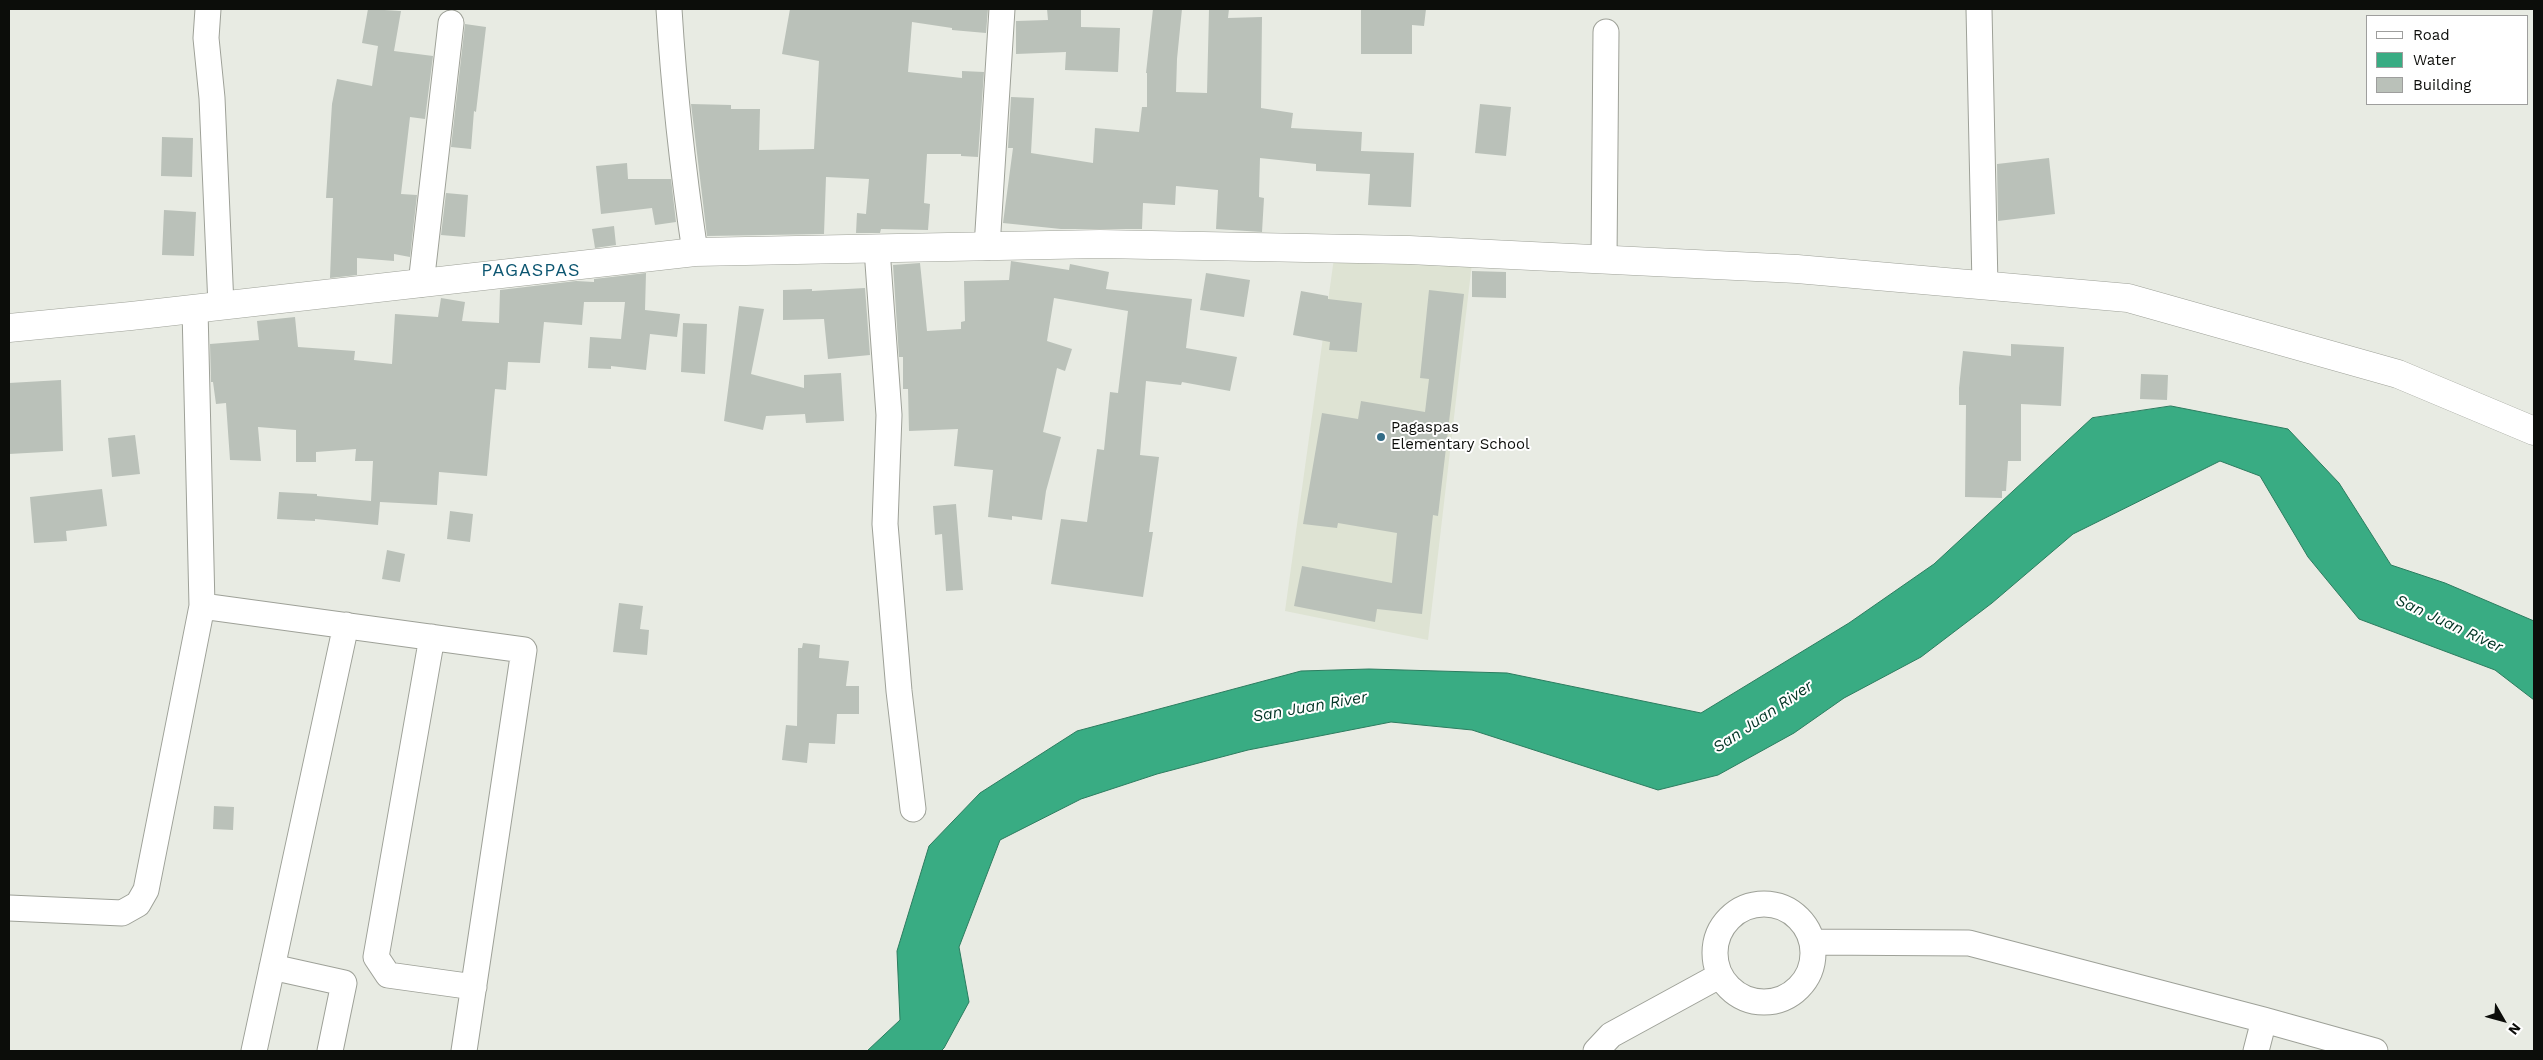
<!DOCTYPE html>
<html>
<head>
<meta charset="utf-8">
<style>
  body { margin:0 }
  #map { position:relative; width:2543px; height:1060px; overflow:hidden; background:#e8ebe3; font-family:"Work Sans",sans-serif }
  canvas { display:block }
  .frame { position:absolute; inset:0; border:10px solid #0c0d0a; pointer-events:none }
  .legend { position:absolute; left:2366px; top:15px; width:162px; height:90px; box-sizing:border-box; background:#fff; border:1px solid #9e9e9d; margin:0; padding:6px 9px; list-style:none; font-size:15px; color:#0c0d0a }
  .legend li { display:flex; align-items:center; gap:10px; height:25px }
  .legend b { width:25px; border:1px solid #9e9e9d }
  .north { position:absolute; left:2478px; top:995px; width:50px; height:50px; -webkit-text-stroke:4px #fff; paint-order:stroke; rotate:128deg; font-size:14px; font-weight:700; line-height:20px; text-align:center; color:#0c0d0a }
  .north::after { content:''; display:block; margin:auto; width:18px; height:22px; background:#0c0d0a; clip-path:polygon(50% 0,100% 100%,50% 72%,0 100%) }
</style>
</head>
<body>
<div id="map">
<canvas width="2543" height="1060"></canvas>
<div class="frame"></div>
<ul class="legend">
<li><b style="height:6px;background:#fff"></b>Road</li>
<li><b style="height:14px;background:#39ac83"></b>Water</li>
<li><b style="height:14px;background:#bac1b9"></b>Building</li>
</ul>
<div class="north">N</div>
</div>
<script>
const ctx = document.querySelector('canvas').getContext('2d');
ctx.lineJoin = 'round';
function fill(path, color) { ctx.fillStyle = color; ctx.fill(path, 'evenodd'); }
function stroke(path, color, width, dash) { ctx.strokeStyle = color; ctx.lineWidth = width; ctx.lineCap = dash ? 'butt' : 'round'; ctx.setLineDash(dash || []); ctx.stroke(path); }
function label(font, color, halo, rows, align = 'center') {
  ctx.font = font + ' "Work Sans",sans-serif'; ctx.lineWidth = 4; ctx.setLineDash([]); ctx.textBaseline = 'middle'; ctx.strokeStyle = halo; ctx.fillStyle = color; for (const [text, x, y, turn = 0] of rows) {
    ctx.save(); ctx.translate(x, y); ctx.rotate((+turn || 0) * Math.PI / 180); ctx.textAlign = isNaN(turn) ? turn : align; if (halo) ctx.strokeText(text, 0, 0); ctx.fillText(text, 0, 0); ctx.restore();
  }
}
fill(new Path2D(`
  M 1334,258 L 1472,263 L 1428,640 L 1285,611 Z`), '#dee3d3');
const water = new Path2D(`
  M 2171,406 L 2288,429 L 2339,483 L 2391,565 L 2445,583 L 2534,621 L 2534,700 L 2495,670 L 2359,619 L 2308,557 L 2260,476 L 2220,461 L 2073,534 L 1992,603 L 1921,657 L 1844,698 L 1794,733 L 1718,775 L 1658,790 L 1472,730 L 1391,722 L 1248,750 L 1157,774 L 1081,799 L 1000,840 L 959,947 L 969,1002 L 944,1048 L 941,1051 L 867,1051 L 900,1020 L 897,951 L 929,846 L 980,793 L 1077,731 L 1301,671 L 1369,669 L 1507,673 L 1701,713 L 1849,623 L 1934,564 L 2092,418 Z`);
fill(water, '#39ac83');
stroke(water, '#2c7c5f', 1);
fill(new Path2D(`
  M 368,9 L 401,11 L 394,51 L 433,56 L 425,119 L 410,117 L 401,194 L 417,195 L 410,257 L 394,254 L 394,261 L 357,258 L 357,275 L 330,278 L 333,198 L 326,198 L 332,104 L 337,79 L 372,86 L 378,46 L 362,43 Z
  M 790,9 L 988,9 L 986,33 L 952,30 L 952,28 L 912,22 L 908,72 L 962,78 L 962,71 L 984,72 L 978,157 L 961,156 L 961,154 L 927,154 L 924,203 L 930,204 L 928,230 L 881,229 L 880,233 L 856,233 L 857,213 L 866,214 L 869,179 L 826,177 L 824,234 L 707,236 L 691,104 L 731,105 L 731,109 L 760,109 L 759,150 L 814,149 L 819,61 L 782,54 Z
  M 1047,9 L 1081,9 L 1081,27 L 1120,28 L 1118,72 L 1065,70 L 1066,52 L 1016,54 L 1016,21 L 1048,20 Z
  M 1153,9 L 1182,9 L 1177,59 L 1176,92 L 1207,93 L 1209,9 L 1229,9 L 1228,18 L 1262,17 L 1261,108 L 1293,113 L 1291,128 L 1362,132 L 1361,151 L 1414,153 L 1411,207 L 1368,205 L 1370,174 L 1316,171 L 1316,164 L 1260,158 L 1259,197 L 1264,198 L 1262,232 L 1216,229 L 1218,190 L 1176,186 L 1175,205 L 1143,203 L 1142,229 L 1061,229 L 1003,223 L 1013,148 L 1008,148 L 1011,97 L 1034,98 L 1031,153 L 1093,163 L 1095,128 L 1139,132 L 1142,107 L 1147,107 L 1147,73 L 1146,73 Z
  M 1361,9 L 1426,9 L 1424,26 L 1412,25 L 1412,54 L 1361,54 Z
  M 465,24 L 486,27 L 476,112 L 474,111 L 471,149 L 451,147 Z
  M 1480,104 L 1511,107 L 1506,156 L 1475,153 Z
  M 162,137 L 193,138 L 192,177 L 161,176 Z
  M 2049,158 L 2055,214 L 1998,221 L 1997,164 Z
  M 627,163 L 628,179 L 671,179 L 676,222 L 655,225 L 652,208 L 601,214 L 596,166 Z
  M 446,193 L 468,195 L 465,237 L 441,235 Z
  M 164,210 L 196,212 L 194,256 L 162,255 Z
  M 614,226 L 616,245 L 595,248 L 592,229 Z
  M 1011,261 L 1069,270 L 1070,264 L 1109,272 L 1106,289 L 1192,299 L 1186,348 L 1237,357 L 1230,391 L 1182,382 L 1181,385 L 1146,381 L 1140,455 L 1159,457 L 1149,532 L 1153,532 L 1143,597 L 1051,584 L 1061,519 L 1087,522 L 1097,449 L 1104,450 L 1110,392 L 1118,393 L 1128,311 L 1054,298 L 1047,341 L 1072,349 L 1065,371 L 1057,368 L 1043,432 L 1061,437 L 1046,491 L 1042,520 L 1012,516 L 1012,520 L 988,517 L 993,470 L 954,466 L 958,429 L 909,431 L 908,389 L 903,389 L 903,357 L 899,357 L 893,265 L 920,263 L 927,331 L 961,329 L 961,322 L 965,321 L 964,281 L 1009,280 Z
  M 1472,271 L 1506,272 L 1506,298 L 1472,297 Z
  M 646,273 L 645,310 L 680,314 L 677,337 L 650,334 L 646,370 L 611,366 L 611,369 L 588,368 L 590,337 L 621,339 L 625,302 L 584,302 L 582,325 L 544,322 L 540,363 L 508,362 L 506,390 L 495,389 L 487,476 L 439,472 L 437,505 L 380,502 L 378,525 L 315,519 L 315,521 L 277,519 L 279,492 L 317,494 L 317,496 L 371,501 L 373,461 L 355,461 L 356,449 L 316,452 L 316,462 L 296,462 L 296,430 L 258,427 L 261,461 L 230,460 L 226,403 L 216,404 L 213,382 L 211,382 L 210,344 L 259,340 L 257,321 L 295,317 L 298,347 L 355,351 L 354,360 L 392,364 L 395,314 L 438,317 L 441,298 L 465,302 L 462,321 L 499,323 L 500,290 L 576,281 L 594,282 L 594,279 Z
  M 1206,273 L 1250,280 L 1244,317 L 1200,310 Z
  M 865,288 L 870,355 L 828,359 L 824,319 L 783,320 L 783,290 L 812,289 L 812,291 Z
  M 1429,290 L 1464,294 L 1438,516 L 1433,515 L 1422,614 L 1377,609 L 1375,622 L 1294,606 L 1302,566 L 1392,583 L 1397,533 L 1338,523 L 1337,528 L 1303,524 L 1322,413 L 1358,419 L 1361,401 L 1425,412 L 1429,379 L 1420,378 Z
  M 1301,291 L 1328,296 L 1328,299 L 1362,303 L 1357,352 L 1329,350 L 1330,342 L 1293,335 Z
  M 739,306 L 764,309 L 751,374 L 804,388 L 804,375 L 841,373 L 844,421 L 806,423 L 805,414 L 766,416 L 763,430 L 724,421 Z
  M 683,323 L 707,324 L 705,374 L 681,372 Z
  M 2011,344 L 2064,347 L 2061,406 L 2021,404 L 2021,461 L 2008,461 L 2006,491 L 2002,491 L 2002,498 L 1965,497 L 1966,405 L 1959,405 L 1959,388 L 1963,351 L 2011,356 Z
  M 2141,374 L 2168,375 L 2167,400 L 2140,399 Z
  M 61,380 L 63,451 L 9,454 L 9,383 Z
  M 135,435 L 140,474 L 112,477 L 108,438 Z
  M 102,489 L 107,526 L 66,531 L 67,541 L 34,543 L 30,497 Z
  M 956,504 L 963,590 L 946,591 L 942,534 L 935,535 L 933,506 Z
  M 450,511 L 473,514 L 470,542 L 447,539 Z
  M 387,550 L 405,554 L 400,582 L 382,579 Z
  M 619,603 L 643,606 L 640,629 L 649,630 L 647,655 L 613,652 Z
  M 803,643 L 820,645 L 819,658 L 849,661 L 846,686 L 859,686 L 859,714 L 837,714 L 835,744 L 809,743 L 807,763 L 782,760 L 786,725 L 797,726 L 798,648 L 802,648 Z
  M 214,806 L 234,807 L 233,830 L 213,829 Z`), '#bac1b9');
const minor = new Path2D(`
  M 208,9 L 206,38 L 212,98 L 221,306
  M 669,9 C 674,91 683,171 695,252
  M 1979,9 L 1985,285
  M 987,247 L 1002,9
  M 877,249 L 889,415 L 885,524 L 899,691 L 913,809
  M 1604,259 L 1606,32
  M 421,284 L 451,23
  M 195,309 L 202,606 L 524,650 L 464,1051
  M 432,637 L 376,957 L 388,975 L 474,987
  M1715 953a49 49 0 1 1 98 0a49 49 0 1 1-98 0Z
  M 9,908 L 122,913 L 138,904 L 146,890 L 202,606
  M 1813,942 L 1969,943 L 2264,1020 L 2375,1051
  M 272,967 L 344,983 L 330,1051
  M 254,1051 L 346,625
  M 1596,1051 L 1611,1035 L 1719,976
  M 2256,1051 L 2264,1020`);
const major = new Path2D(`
  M 9,328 L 131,316 L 695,252 L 1100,244 L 1409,250 L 1797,269 L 2128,298 L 2398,374 L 2534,431`);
stroke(minor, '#9ea198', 27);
stroke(major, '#9ea198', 29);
stroke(minor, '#fff', 25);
stroke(major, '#fff', 28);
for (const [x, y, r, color] of [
  [1381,437,5,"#336c86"]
]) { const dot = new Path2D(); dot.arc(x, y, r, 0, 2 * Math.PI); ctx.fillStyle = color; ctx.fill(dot); stroke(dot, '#fff', 2); }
label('15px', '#0c0d0a', '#fff', [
  ["Pagaspas",1391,428],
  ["Elementary School",1391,445]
], 'left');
label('italic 16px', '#023525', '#fff', [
  ["San Juan River",2449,624,25],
  ["San Juan River",1310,707,-10],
  ["San Juan River",1763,717,-34]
]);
ctx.letterSpacing = '1px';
label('18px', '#0c5671', '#fff', [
  ["PAGASPAS",531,271]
]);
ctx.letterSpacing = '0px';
</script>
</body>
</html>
